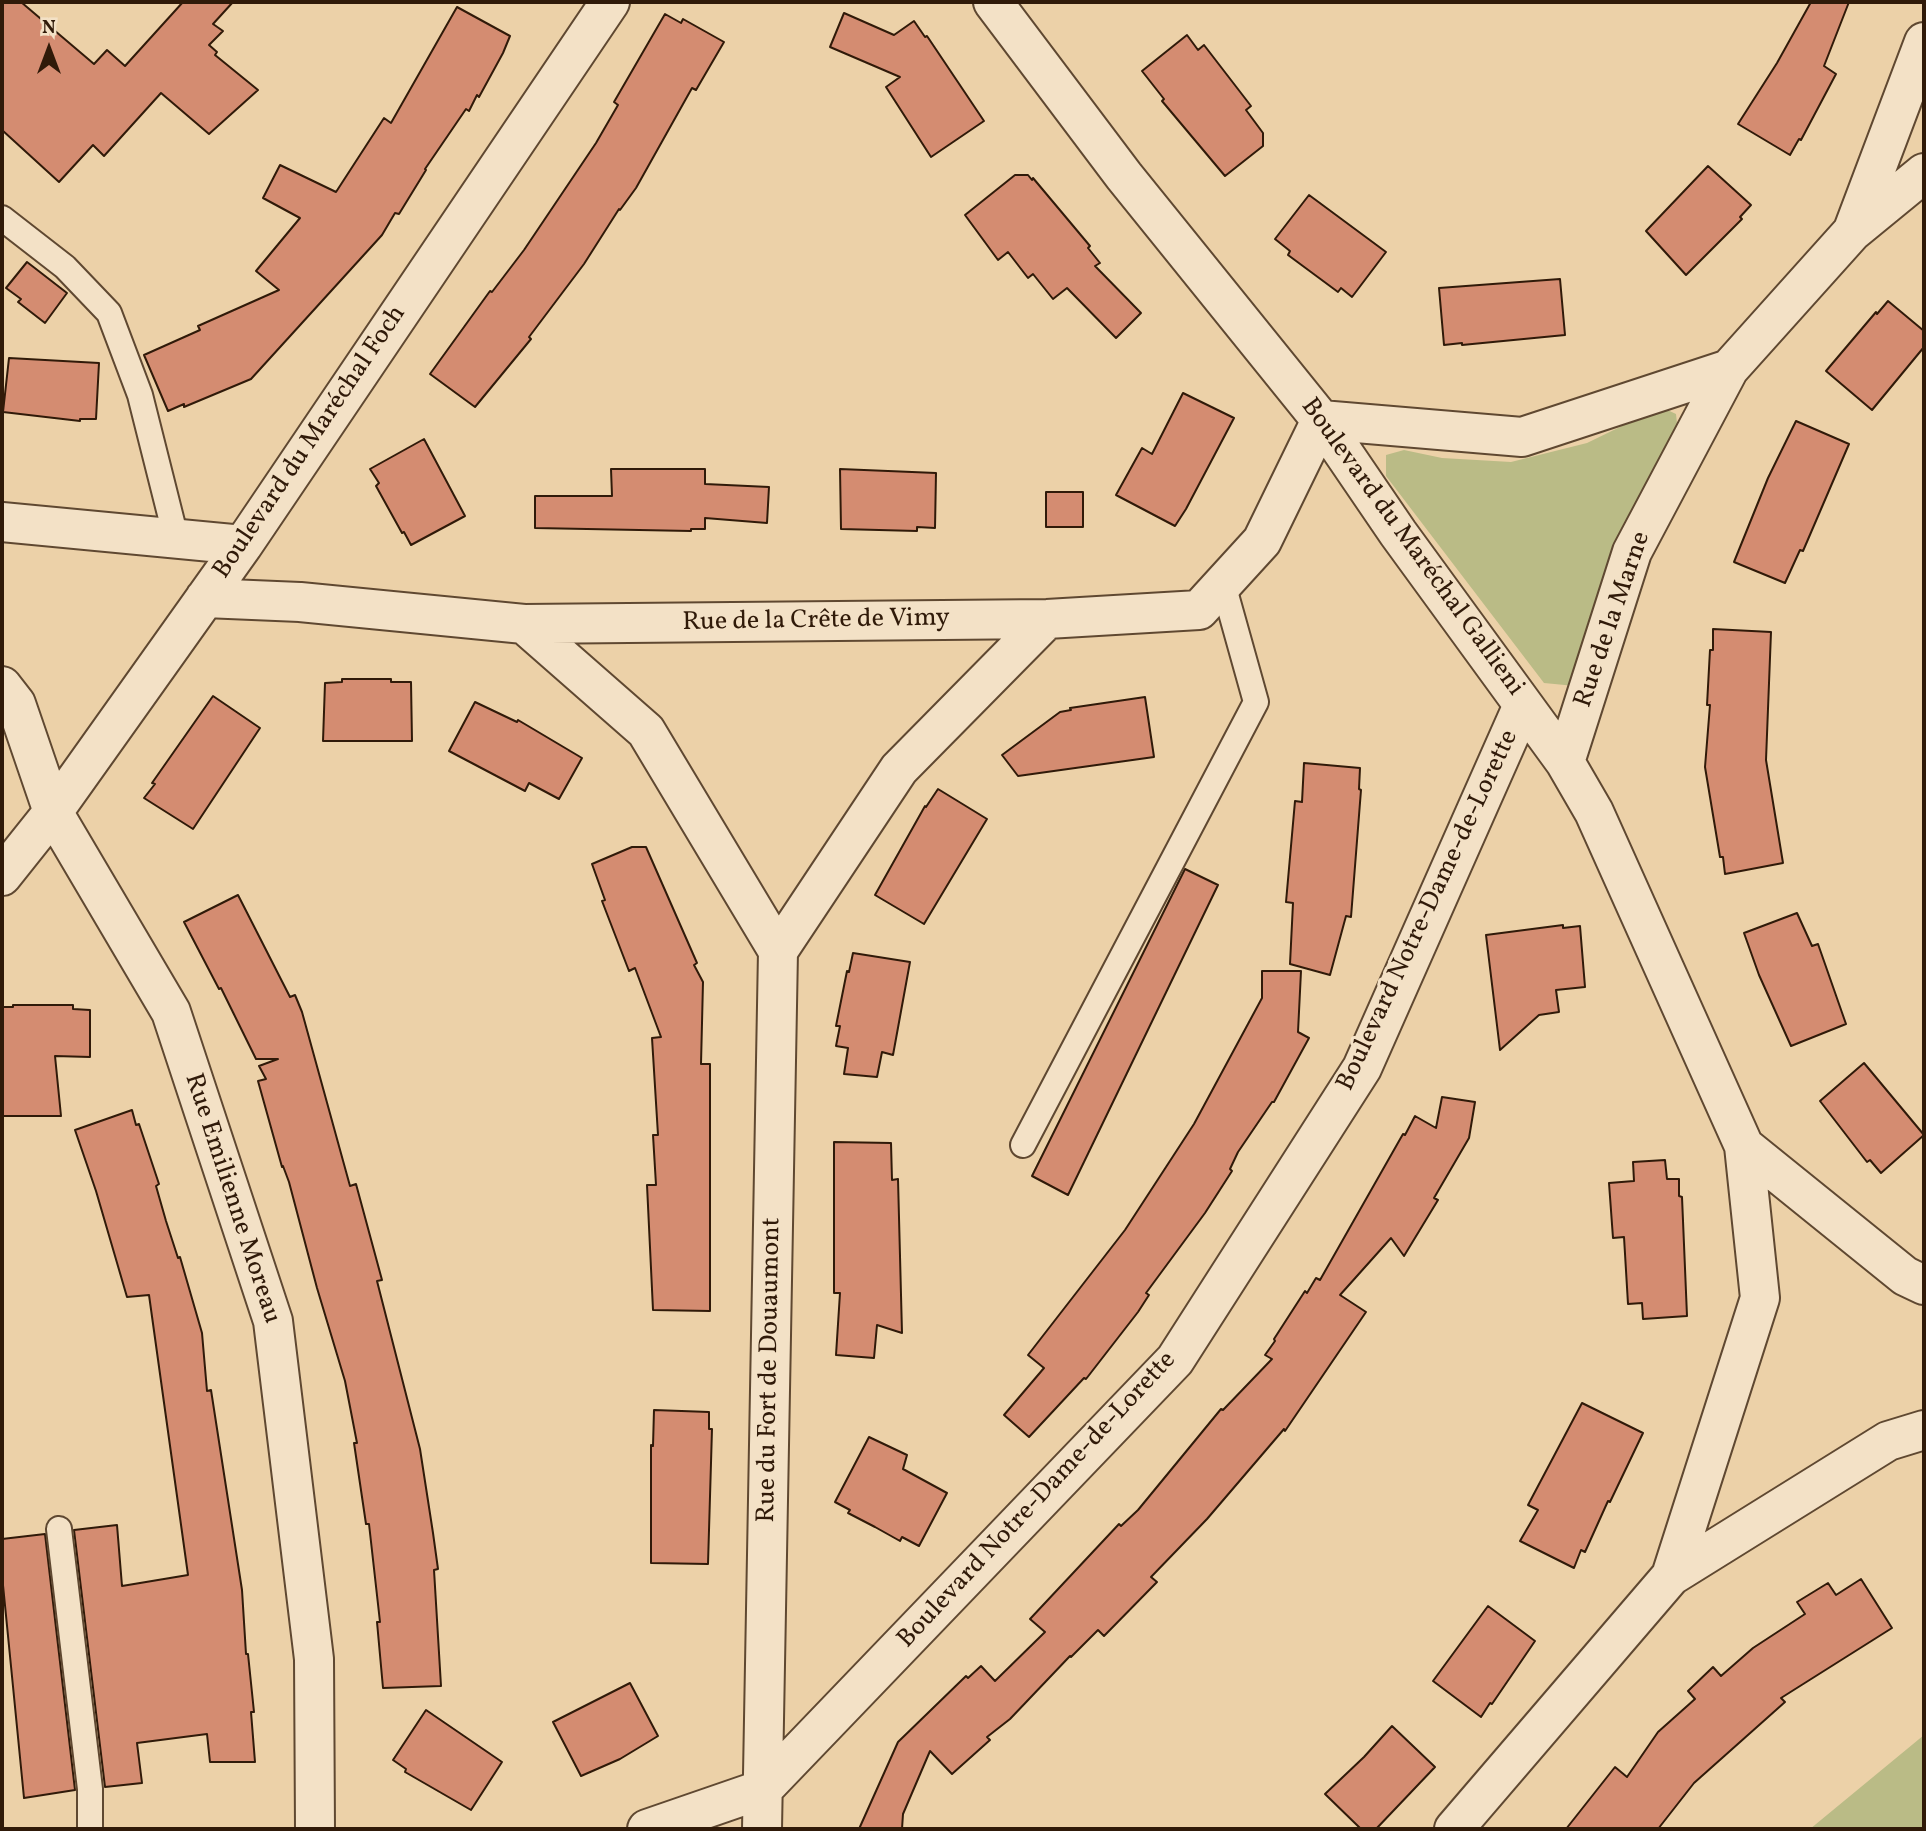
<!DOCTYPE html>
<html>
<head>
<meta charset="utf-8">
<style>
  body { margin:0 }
  #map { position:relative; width:1926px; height:1831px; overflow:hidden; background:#ecd1a8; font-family:Vollkorn,serif }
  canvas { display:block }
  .frame { position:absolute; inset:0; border:4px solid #301a09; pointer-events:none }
  .north { position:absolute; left:14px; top:14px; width:70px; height:70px; -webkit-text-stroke:5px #f3e1c6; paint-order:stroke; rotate:0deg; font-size:19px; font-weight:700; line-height:28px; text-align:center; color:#301a09 }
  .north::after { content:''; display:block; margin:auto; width:24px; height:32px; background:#301a09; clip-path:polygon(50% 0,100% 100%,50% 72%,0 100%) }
</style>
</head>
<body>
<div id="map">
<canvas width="1926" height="1831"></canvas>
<div class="frame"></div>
<div class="north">N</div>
</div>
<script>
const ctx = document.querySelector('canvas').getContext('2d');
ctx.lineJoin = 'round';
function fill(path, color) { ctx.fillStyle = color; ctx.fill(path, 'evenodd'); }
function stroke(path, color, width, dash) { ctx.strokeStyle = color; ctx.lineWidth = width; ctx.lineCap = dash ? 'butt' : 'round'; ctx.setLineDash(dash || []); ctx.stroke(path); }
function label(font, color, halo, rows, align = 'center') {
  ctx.font = font + ' Vollkorn,serif'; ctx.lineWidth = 6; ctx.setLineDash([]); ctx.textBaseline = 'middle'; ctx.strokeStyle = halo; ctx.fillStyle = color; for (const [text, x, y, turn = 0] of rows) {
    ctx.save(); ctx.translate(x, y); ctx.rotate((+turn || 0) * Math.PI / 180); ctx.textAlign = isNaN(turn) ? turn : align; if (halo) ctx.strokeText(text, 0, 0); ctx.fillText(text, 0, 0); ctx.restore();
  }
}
fill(new Path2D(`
  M 1661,407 L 1676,414 L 1678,433 L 1575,686 L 1544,683 L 1386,476 L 1386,455 L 1404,450 L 1442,458 L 1511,462 L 1587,443 Z
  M 1924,1735 L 1924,1829 L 1810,1829 Z`), '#babb86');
const building = new Path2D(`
  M 2,2 L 21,2 L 94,64 L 107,50 L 125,66 L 183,2 L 233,2 L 213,24 L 223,31 L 209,45 L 217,52 L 215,55 L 258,90 L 209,134 L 161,93 L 104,156 L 93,145 L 59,182 L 2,130 Z
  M 1811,2 L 1849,2 L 1824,66 L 1836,74 L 1801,140 L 1799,139 L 1790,155 L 1738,124 L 1777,63 Z
  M 457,7 L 510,36 L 503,53 L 479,97 L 477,95 L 469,111 L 466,109 L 425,169 L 426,170 L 399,214 L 395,213 L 382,235 L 251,379 L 184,407 L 184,404 L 168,411 L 144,355 L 200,330 L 198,326 L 279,290 L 256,271 L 300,218 L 263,198 L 280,165 L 336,192 L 384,118 L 391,123 Z
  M 844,13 L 894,35 L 914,21 L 925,37 L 927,36 L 984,121 L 931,157 L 886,87 L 900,77 L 830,47 Z
  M 665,14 L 681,23 L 683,19 L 724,42 L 696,90 L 692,88 L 636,188 L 620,210 L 619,209 L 584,264 L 529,337 L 531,339 L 475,407 L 430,374 L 490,291 L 492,292 L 524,250 L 596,143 L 618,105 L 614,102 Z
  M 1187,35 L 1198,50 L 1204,45 L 1251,106 L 1246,110 L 1263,133 L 1263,146 L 1225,176 L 1162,101 L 1164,99 L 1142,71 Z
  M 1708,166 L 1751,205 L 1740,217 L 1742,219 L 1686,275 L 1646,231 Z
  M 1015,175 L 1028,175 L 1032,180 L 1033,178 L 1090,246 L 1088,248 L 1100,263 L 1095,266 L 1141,313 L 1116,338 L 1067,288 L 1053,299 L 1033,274 L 1028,278 L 1008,252 L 998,260 L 965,215 Z
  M 1309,195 L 1386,252 L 1352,297 L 1341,288 L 1338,292 L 1288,255 L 1290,251 L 1275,239 Z
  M 27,262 L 67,293 L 45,323 L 18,302 L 21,299 L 6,288 Z
  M 1560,279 L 1565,335 L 1462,345 L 1462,343 L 1444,345 L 1439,288 Z
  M 1888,301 L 1924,331 L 1924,347 L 1872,410 L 1826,371 L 1876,312 L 1877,314 Z
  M 9,358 L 99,363 L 96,419 L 80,419 L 80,421 L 3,412 Z
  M 1183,393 L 1234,418 L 1186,509 L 1175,526 L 1116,495 L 1142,448 L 1152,454 Z
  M 1796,421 L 1849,444 L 1803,551 L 1800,550 L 1785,583 L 1734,562 L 1768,478 Z
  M 424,439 L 465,516 L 411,545 L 404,532 L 402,533 L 376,486 L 379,483 L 370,469 Z
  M 611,469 L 705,469 L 705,484 L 769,487 L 767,523 L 705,518 L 705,529 L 691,529 L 691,531 L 535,528 L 535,496 L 612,496 Z
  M 840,469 L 936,473 L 935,528 L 917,527 L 917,531 L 841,529 Z
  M 1046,492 L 1083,492 L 1083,527 L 1046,527 Z
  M 1713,629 L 1771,632 L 1766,760 L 1783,863 L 1725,874 L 1723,857 L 1720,857 L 1705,767 L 1710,705 L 1707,705 L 1710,650 L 1713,650 Z
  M 342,679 L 391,679 L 391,682 L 411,682 L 412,741 L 323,741 L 325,683 L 342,682 Z
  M 213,696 L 260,728 L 193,829 L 144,798 L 155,784 L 152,783 Z
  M 1145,697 L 1154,757 L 1018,776 L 1002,755 L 1060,712 L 1071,710 L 1070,708 Z
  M 475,702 L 517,722 L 518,720 L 582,758 L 559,799 L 529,783 L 525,791 L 449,751 Z
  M 1304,763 L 1360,768 L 1359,789 L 1361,790 L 1351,917 L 1346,916 L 1330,975 L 1290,964 L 1293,903 L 1286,902 L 1295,801 L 1302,802 Z
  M 938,789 L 987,819 L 924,924 L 875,895 L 925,806 L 926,807 Z
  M 632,847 L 646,847 L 697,963 L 694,965 L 703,982 L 701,1064 L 710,1064 L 710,1311 L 653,1310 L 647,1185 L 656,1185 L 653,1135 L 658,1135 L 652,1038 L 661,1037 L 635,968 L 629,971 L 602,901 L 605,900 L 592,864 Z
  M 1185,869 L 1218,885 L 1068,1195 L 1032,1176 Z
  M 238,895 L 290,997 L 295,995 L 302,1012 L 350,1186 L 356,1184 L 382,1280 L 377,1281 L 420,1449 L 433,1533 L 438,1569 L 434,1570 L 441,1686 L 383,1688 L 377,1622 L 380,1622 L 369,1524 L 366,1524 L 354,1443 L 357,1443 L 345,1381 L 317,1288 L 289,1182 L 283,1166 L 282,1167 L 258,1081 L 266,1079 L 259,1066 L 278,1059 L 256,1059 L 221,988 L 219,989 L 184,922 Z
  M 1797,913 L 1812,946 L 1818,944 L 1846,1024 L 1791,1046 L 1759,975 L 1744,933 Z
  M 1563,925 L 1563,928 L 1580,926 L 1585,987 L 1556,990 L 1559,1012 L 1539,1015 L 1500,1050 L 1486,935 Z
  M 853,953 L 910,962 L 893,1055 L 882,1052 L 877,1077 L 844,1074 L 848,1048 L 836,1046 L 840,1026 L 836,1026 L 847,971 L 849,972 Z
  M 1262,971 L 1301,971 L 1298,1032 L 1309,1038 L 1274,1102 L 1272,1102 L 1238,1152 L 1230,1169 L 1232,1171 L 1205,1213 L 1146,1293 L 1149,1295 L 1138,1312 L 1086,1379 L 1084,1378 L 1029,1437 L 1004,1415 L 1044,1368 L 1028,1355 L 1125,1230 L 1194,1124 L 1262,998 Z
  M 13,1005 L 73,1005 L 73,1009 L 90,1010 L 90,1057 L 55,1056 L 61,1116 L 2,1116 L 2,1007 L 13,1007 Z
  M 1864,1063 L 1924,1135 L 1881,1173 L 1870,1160 L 1867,1162 L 1820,1101 Z
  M 1442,1097 L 1475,1102 L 1469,1138 L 1434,1198 L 1438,1200 L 1404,1256 L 1391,1238 L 1340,1295 L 1366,1312 L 1285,1431 L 1284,1429 L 1207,1519 L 1151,1577 L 1157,1582 L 1104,1636 L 1098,1630 L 1071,1657 L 1070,1656 L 1010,1719 L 987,1737 L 990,1740 L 952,1774 L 930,1751 L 903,1814 L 902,1829 L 859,1829 L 898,1742 L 966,1676 L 968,1678 L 981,1666 L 995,1681 L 1045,1632 L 1030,1619 L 1119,1524 L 1121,1526 L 1138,1510 L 1221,1409 L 1223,1410 L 1272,1359 L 1265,1355 L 1275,1341 L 1274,1339 L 1305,1291 L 1307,1293 L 1316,1278 L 1320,1280 L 1403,1134 L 1405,1135 L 1415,1116 L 1436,1128 Z
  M 132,1110 L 136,1125 L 139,1124 L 159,1184 L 156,1186 L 166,1221 L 178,1258 L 180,1257 L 202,1333 L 207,1391 L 211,1390 L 242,1590 L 246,1654 L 248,1654 L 254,1712 L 251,1712 L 255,1762 L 210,1762 L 207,1734 L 137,1743 L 142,1783 L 105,1787 L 74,1530 L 117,1525 L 122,1586 L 188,1575 L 149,1295 L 127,1297 L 96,1191 L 75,1130 Z
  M 834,1142 L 891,1143 L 892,1180 L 898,1179 L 902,1333 L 877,1325 L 874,1358 L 836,1355 L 840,1293 L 834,1293 Z
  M 1665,1160 L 1667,1179 L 1679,1179 L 1679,1196 L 1682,1197 L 1687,1316 L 1643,1319 L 1642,1303 L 1628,1304 L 1624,1237 L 1613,1238 L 1609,1183 L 1634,1181 L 1633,1162 Z
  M 1582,1403 L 1643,1433 L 1610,1502 L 1608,1501 L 1585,1552 L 1581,1550 L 1574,1568 L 1520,1541 L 1538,1510 L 1528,1505 Z
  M 654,1410 L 709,1412 L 709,1429 L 712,1429 L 708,1564 L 651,1563 L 651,1445 L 653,1446 Z
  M 869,1437 L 907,1455 L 903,1469 L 947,1493 L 919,1546 L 902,1537 L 900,1541 L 875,1527 L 848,1513 L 850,1510 L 835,1502 Z
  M 45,1534 L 75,1790 L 24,1798 L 2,1575 L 2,1539 Z
  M 1861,1579 L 1892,1628 L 1781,1698 L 1785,1702 L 1694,1783 L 1658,1829 L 1566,1829 L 1615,1767 L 1627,1777 L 1658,1732 L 1695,1699 L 1688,1691 L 1713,1667 L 1721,1676 L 1753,1648 L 1805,1614 L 1797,1602 L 1828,1583 L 1836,1595 Z
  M 1488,1606 L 1535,1641 L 1492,1704 L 1490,1703 L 1481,1717 L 1433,1681 Z
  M 630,1683 L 658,1736 L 620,1759 L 581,1776 L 553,1722 Z
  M 426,1710 L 502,1762 L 471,1810 L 405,1772 L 406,1769 L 393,1760 Z
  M 1392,1726 L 1435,1767 L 1376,1829 L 1361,1829 L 1325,1794 L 1364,1757 Z`);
fill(building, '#d48c71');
stroke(building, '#301a09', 2);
const lane = new Path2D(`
  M 2,218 L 65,267 L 109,313 L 140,395 L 176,538
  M 1023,1145 L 1256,702 L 1223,584
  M 59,1529 L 90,1789 L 90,1829`);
const street = new Path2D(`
  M 993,2 L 1124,176 L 1321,420 L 1398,533 L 1565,762 L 1594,812 L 1744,1146 L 1760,1298 L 1671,1576
  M 1853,230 L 1924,42
  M 2,522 L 243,545
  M 205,598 L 300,602 L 524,624 L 1047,619 L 1199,610 L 1262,541 L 1321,420 L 1522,437 L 1729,369
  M 524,624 L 646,731 L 778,951
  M 2,686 L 16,704 L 53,812 L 171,1012 L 273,1321 L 314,1659 L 315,1829
  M 1565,762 L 1632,552 L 1729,369 L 1852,232 L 1924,173
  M 2,876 L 53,812 L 243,545 L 610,2
  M 1744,1146 L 1905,1276 L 1924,1285
  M 647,1829 L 763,1789 L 1175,1360 L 1362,1068 L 1523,705
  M 762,1829 L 778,951 L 899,769 L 1047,619
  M 1454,1829 L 1671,1576 L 1888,1441 L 1924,1430`);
stroke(lane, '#5f4831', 28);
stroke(street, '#5f4831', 42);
stroke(lane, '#f3e1c6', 24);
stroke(street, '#f3e1c6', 38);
label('26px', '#301a09', '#f3e1c6', [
  ["Boulevard du Maréchal Foch",311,443,-56],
  ["Boulevard du Maréchal Gallieni",1411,548,54],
  ["Rue de la Marne",1614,620,-71],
  ["Rue de la Crête de Vimy",816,622,-1],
  ["Boulevard Notre-Dame-de-Lorette",1429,911,-65],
  ["Rue Emilienne Moreau",231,1199,72],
  ["Rue du Fort de Douaumont",771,1370,-89],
  ["Boulevard Notre-Dame-de-Lorette",1038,1501,-47]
]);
</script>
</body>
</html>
